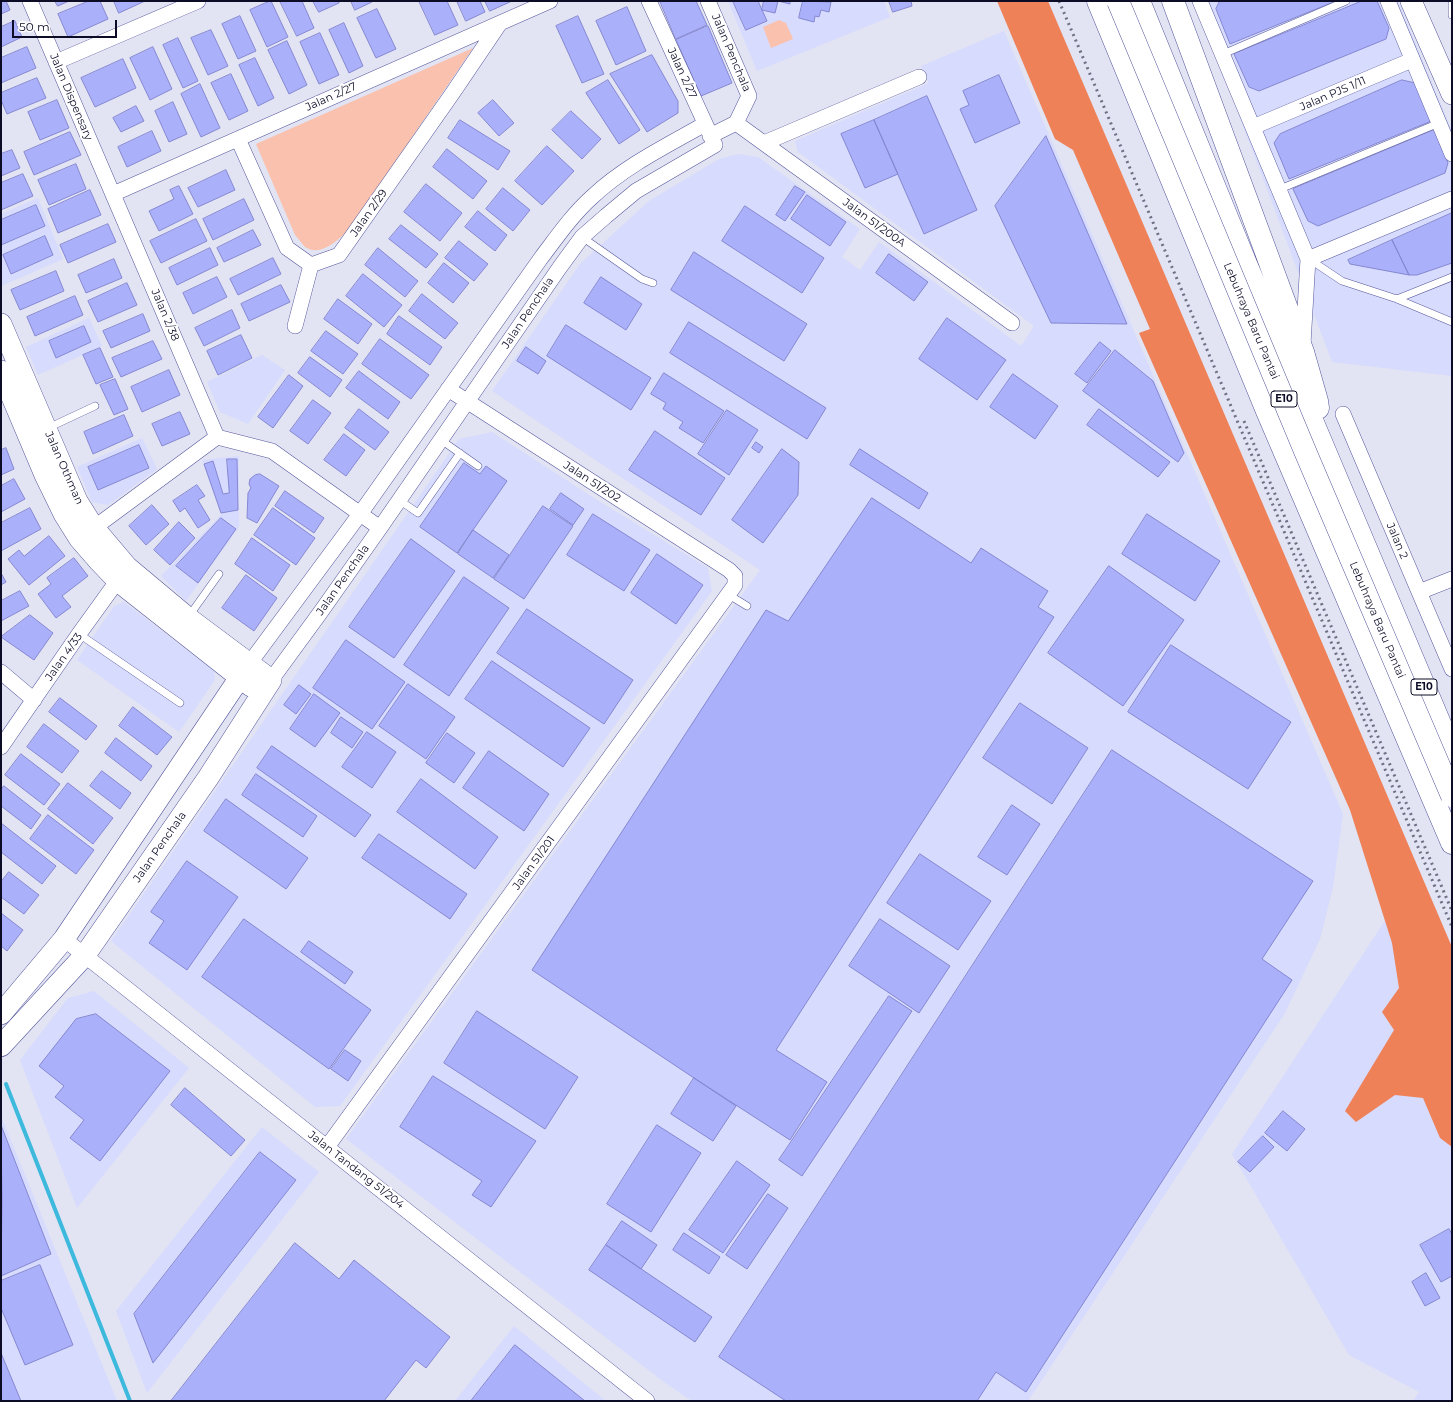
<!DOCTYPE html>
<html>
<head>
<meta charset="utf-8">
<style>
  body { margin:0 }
  #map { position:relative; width:1453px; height:1402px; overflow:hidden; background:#e2e3f3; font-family:Montserrat,sans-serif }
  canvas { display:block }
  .frame { position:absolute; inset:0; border:2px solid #0d0c27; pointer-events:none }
  .scale { position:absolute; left:12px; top:20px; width:105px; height:18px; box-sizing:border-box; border:2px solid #0d0c27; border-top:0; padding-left:5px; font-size:12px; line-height:14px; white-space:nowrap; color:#0d0c27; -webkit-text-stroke:3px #fff; paint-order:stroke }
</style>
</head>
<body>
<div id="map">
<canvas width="1453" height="1402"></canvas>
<div class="frame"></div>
<div class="scale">50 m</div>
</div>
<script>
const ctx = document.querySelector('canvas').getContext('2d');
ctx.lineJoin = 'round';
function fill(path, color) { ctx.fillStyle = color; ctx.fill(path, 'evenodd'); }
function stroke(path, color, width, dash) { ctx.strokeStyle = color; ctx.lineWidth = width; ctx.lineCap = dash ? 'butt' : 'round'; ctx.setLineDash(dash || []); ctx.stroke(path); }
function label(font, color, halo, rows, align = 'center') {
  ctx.font = font + ' Montserrat,sans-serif'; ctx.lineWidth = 4; ctx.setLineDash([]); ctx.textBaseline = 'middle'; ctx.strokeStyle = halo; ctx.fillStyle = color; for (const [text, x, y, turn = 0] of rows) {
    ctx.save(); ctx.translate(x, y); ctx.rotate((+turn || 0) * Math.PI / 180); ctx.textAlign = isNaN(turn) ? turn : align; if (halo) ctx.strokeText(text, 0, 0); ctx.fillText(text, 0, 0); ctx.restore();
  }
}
fill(new Path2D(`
  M 728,1 L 884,1 L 890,17 L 757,71 Z
  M 1196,1 L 1398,1 L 1452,131 L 1452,376 L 1332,362 Z
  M 1004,31 L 1343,814 L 1333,887 L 1320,939 L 1285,1013 L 1028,1401 L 692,1401 L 664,1382 L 346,1139 L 760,570 L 492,391 L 580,264 L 649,201 L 719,159 L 738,154 L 758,157 L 860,229 L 842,257 L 860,270 L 879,242 L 937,284 L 1021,346 L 1034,326 L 798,152 L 795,141 L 929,83 L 921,66 Z
  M 38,198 L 63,259 L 1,286 L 1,214 Z
  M 89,318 L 102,346 L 38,375 L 26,347 Z
  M 262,355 L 285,370 L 248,424 L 220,412 L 207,382 Z
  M 492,432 L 594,498 L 708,568 L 712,591 L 340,1106 L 315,1107 L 111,941 L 459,439 Z
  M 142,438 L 157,469 L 108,505 L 92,502 L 77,467 Z
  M 239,456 L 239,527 L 186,601 L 161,576 L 221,515 L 202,460 Z
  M 124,602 L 214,671 L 215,680 L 179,732 L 77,660 L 114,606 Z
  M 1388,916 L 1452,1069 L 1452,1401 L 1413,1401 L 1419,1392 L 1349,1355 L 1232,1154 Z
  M 94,991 L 189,1068 L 77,1208 L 20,1060 L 68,998 Z
  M 1,1116 L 117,1401 L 1,1401 Z
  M 262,1127 L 319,1172 L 147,1393 L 116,1311 Z
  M 514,1326 L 606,1401 L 455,1401 Z`), '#d7dbfd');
fill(new Path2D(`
  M 779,20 L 786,23 L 793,39 L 771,48 L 763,27 Z
  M 473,48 L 347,232 C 336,241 321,257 305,247 C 302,244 298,238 295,235 L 256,144 Z`), '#fac2ae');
fill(new Path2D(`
  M 997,1 L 1048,1 L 1452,947 L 1452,1147 L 1440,1138 L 1423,1098 L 1395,1095 L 1356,1122 L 1345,1111 L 1394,1030 L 1382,1012 L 1399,988 L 1392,943 L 1350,810 L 1139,333 L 1150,329 L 1073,150 L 1055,139 Z`), '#ef8158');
stroke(new Path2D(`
  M 6,1084 L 130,1401`), '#3cb9dc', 4);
const building = new Path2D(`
  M 1,1 L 6,1 L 10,10 L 1,14 Z
  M 55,1 L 69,1 L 58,6 Z
  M 89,1 L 100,1 L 108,19 L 68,37 L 58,14 Z
  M 114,1 L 145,1 L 119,13 Z
  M 270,1 L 271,1 L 288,37 L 267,47 L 250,10 Z
  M 280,1 L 302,1 L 314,28 L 297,36 Z
  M 313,1 L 339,1 L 339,3 L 319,12 Z
  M 351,1 L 372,1 L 372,2 L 355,10 Z
  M 419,1 L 447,1 L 458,25 L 435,35 Z
  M 457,1 L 480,1 L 485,12 L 466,21 Z
  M 485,1 L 512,1 L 490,11 Z
  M 660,1 L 696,1 L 707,25 L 676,39 Z
  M 733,1 L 758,1 L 767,21 L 746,30 Z
  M 764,1 L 790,1 L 790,4 L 778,1 L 775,13 L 762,10 Z
  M 803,1 L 831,2 L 829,12 L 821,10 L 819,17 L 815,16 L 814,22 L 799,18 Z
  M 889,1 L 911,1 L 912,6 L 893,12 Z
  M 1220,1 L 1336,1 L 1230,44 L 1216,9 Z
  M 1362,1 L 1377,1 L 1389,28 L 1386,39 L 1259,91 L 1249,87 L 1234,54 Z
  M 627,7 L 646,51 L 616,65 L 596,21 Z
  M 377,9 L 396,49 L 376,58 L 357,18 Z
  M 240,16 L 256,51 L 238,59 L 222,24 Z
  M 578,16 L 604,74 L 582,83 L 556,26 Z
  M 15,21 L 22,37 L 1,47 L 1,27 Z
  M 344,23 L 363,66 L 349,73 L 329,30 Z
  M 708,26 L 732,83 L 701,96 L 676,40 Z
  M 211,30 L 228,66 L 208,75 L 191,38 Z
  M 320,33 L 339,75 L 319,84 L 300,42 Z
  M 178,38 L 198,81 L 183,88 L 163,45 Z
  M 287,41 L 307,85 L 289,94 L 268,50 Z
  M 27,47 L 36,68 L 1,83 L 1,58 Z
  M 153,47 L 172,89 L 150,100 L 130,58 Z
  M 652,55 L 678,101 L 678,113 L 647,132 L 610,74 Z
  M 255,58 L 274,98 L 258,106 L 239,65 Z
  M 123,59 L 136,88 L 95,107 L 81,78 Z
  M 231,74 L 248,111 L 229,120 L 211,83 Z
  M 999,75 L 1020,123 L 975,143 L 960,109 L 969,105 L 963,91 Z
  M 37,78 L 46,98 L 7,114 L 1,100 L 1,93 Z
  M 608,80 L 640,130 L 619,144 L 586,93 Z
  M 1402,80 L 1420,84 L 1434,120 L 1289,179 L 1274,143 L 1280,134 Z
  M 200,84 L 220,128 L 201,137 L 181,94 Z
  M 927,96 L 977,210 L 924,234 L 874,120 Z
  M 57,100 L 69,128 L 40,140 L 28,112 Z
  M 493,100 L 514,123 L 499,136 L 478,113 Z
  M 173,102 L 187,134 L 169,142 L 155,111 Z
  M 136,106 L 144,121 L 121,132 L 113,118 Z
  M 571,111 L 601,139 L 582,159 L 552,130 Z
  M 460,120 L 510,151 L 498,170 L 448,138 Z
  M 874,120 L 898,174 L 865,188 L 841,134 Z
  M 1434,130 L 1448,163 L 1445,173 L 1318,226 L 1308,221 L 1293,189 Z
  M 152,131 L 161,151 L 127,167 L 118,147 Z
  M 70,132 L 81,155 L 34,175 L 24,152 Z
  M 1046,136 L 1127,324 L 1051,323 L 995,206 Z
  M 547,146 L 574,171 L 542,205 L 515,181 Z
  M 447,149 L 487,181 L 473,199 L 433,167 Z
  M 12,150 L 20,168 L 1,176 L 1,154 Z
  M 76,164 L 86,189 L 49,205 L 38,180 Z
  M 226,170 L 235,190 L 198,207 L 188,188 Z
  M 23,174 L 33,196 L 1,210 L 1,183 Z
  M 426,184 L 462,213 L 440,241 L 404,212 Z
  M 179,186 L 193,214 L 159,231 L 149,211 L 174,199 L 170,190 Z
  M 795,186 L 805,192 L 785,221 L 776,215 Z
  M 503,188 L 530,210 L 513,231 L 486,209 Z
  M 90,190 L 101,215 L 58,233 L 48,209 Z
  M 807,195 L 846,222 L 830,246 L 791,219 Z
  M 244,199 L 254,220 L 213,240 L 203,219 Z
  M 36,205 L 45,226 L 1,245 L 1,220 Z
  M 745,206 L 824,258 L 802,293 L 722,241 Z
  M 478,211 L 507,235 L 495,251 L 465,227 Z
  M 1452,213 L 1452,263 L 1417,275 L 1409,275 L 1392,240 Z
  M 196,219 L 207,241 L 161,263 L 150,241 Z
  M 108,224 L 116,242 L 68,263 L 60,245 Z
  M 401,225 L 438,254 L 426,268 L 389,239 Z
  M 253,230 L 261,245 L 224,262 L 217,248 Z
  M 45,236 L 53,255 L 11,274 L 3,255 Z
  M 1392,240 L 1409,275 L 1350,264 L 1348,260 Z
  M 459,241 L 488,264 L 474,281 L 445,258 Z
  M 210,248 L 218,265 L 177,285 L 169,268 Z
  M 378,248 L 418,281 L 405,297 L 365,265 Z
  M 694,252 L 807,324 L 784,361 L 671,290 Z
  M 889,254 L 928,282 L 914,301 L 876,273 Z
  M 273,258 L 281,274 L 238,295 L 230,279 Z
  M 114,259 L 122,278 L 86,293 L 78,275 Z
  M 444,263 L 469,283 L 453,303 L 428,283 Z
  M 56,271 L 64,291 L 20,310 L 11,290 Z
  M 363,274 L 402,305 L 384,327 L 346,296 Z
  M 217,277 L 227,297 L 193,314 L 183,293 Z
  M 601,277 L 642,304 L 626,330 L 584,303 Z
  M 127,283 L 137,305 L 98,322 L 88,301 Z
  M 281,285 L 290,302 L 249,321 L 241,304 Z
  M 422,294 L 458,323 L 445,339 L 409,311 Z
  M 75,296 L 83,315 L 35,336 L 27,317 Z
  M 338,299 L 372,324 L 358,344 L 324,319 Z
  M 232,310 L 240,328 L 204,346 L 195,328 Z
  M 143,314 L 150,331 L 111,348 L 103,331 Z
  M 399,316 L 442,347 L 430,365 L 387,334 Z
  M 947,318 L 1006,360 L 977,400 L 919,359 Z
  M 689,322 L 826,408 L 807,439 L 670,353 Z
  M 566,325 L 651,378 L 631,410 L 547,356 Z
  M 84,326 L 91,342 L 56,358 L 49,341 Z
  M 326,331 L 358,354 L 343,374 L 311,351 Z
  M 241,335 L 252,358 L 218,375 L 207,351 Z
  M 380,339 L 429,375 L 411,399 L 362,364 Z
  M 153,341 L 162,359 L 121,377 L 112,358 Z
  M 1100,342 L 1111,351 L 1087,383 L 1075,374 Z
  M 526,347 L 546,361 L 538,374 L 517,361 Z
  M 100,348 L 113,377 L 96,384 L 83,355 Z
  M 1115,350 L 1153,381 L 1184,453 L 1178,462 L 1083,391 Z
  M 310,357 L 342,380 L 330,397 L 298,373 Z
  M 169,370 L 180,395 L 142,412 L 131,387 Z
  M 359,371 L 400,402 L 388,419 L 346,388 Z
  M 664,373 L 724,411 L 703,443 L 679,428 L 683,422 L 663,409 L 666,403 L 651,394 Z
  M 1013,374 L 1058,406 L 1035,439 L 990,407 Z
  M 289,375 L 303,386 L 273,428 L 258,417 Z
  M 115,379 L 128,409 L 114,415 L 100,385 Z
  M 313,400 L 331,413 L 308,444 L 290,431 Z
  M 359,409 L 389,432 L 375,450 L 345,428 Z
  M 1099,409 L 1170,462 L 1158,477 L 1087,425 Z
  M 727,410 L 758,430 L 729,475 L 698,454 Z
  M 180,412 L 190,434 L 162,446 L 152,424 Z
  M 124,415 L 133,436 L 93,454 L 84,432 Z
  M 655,431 L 725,478 L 701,515 L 629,470 Z
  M 344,434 L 365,450 L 346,476 L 324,460 Z
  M 756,442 L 763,447 L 759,453 L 752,448 Z
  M 139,445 L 149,468 L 98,490 L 88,467 Z
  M 6,448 L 14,469 L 1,475 L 1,450 Z
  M 782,449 L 799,462 L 798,495 L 763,543 L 732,520 Z
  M 860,449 L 928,493 L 919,509 L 850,465 Z
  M 227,459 L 237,459 L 238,510 L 221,513 L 204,464 L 213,461 L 223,494 L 229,493 Z
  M 464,463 L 480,474 L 486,466 L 507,481 L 457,553 L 420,527 Z
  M 260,474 L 279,486 L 257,523 L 247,518 L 248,493 L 251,488 L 249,484 L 250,479 L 255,475 Z
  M 14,479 L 25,499 L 1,512 L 1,486 Z
  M 197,485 L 205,496 L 198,500 L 210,520 L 198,528 L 185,508 L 180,512 L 173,501 Z
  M 285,491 L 324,518 L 314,533 L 275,506 Z
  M 561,493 L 584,509 L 573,525 L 550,509 Z
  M 872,498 L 971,563 L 981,548 L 1048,591 L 1038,607 L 1054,617 L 776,1050 L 827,1082 L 790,1140 L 694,1078 L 532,970 L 766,610 L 788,621 Z
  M 152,505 L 169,524 L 146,545 L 129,526 Z
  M 543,506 L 573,526 L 524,599 L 494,579 Z
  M 30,508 L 41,529 L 1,551 L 1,523 Z
  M 273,508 L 315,538 L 296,565 L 254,535 Z
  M 593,514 L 650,550 L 624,591 L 567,555 Z
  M 1147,514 L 1220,561 L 1195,601 L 1122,554 Z
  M 221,518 L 236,529 L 198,583 L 176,566 Z
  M 179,522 L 195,538 L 170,565 L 154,550 Z
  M 473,530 L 509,555 L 493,578 L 458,554 Z
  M 49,536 L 65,556 L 29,585 L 8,559 L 19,550 L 24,556 Z
  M 252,538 L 290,565 L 273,591 L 235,564 Z
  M 411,539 L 455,571 L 394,658 L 349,627 Z
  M 657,554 L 703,585 L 676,624 L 631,593 Z
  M 74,558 L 88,576 L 62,596 L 71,607 L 56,618 L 38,594 L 51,584 L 47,578 Z
  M 1109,566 L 1184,620 L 1123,706 L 1048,653 Z
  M 1,573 L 6,582 L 1,585 Z
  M 246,575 L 277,598 L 254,631 L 222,608 Z
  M 464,577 L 509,608 L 449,696 L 404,665 Z
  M 20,591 L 29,606 L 1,621 L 1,601 Z
  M 527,609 L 633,680 L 604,724 L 497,653 Z
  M 30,615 L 53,633 L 34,660 L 1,637 Z
  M 346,640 L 405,682 L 372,729 L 313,688 Z
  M 1171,645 L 1291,722 L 1248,789 L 1128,712 Z
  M 492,661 L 590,728 L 563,767 L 465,699 Z
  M 408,684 L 455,717 L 426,759 L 379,726 Z
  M 299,685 L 311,694 L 296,714 L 284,705 Z
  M 314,694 L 340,713 L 315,747 L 290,729 Z
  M 60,698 L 97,726 L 86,740 L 49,712 Z
  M 1020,703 L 1088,748 L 1052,804 L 983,758 Z
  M 133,707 L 172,737 L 157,755 L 119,726 Z
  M 341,717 L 363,732 L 352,748 L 331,733 Z
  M 44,724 L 79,751 L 62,773 L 27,747 Z
  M 367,732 L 396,752 L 372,788 L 342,767 Z
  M 447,733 L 475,753 L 454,783 L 426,763 Z
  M 116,738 L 152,766 L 141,781 L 105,753 Z
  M 272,746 L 371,815 L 355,837 L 257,768 Z
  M 1112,750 L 1313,881 L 1262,959 L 1292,980 L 1026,1392 L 996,1372 L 977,1401 L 786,1401 L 719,1357 Z
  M 489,751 L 549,794 L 524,831 L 463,788 Z
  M 21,754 L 60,784 L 44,805 L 5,775 Z
  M 102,771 L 131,793 L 120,809 L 90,786 Z
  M 256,774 L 317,816 L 303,837 L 242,795 Z
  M 421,779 L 498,837 L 475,869 L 397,812 Z
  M 68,783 L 113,818 L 93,844 L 48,809 Z
  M 4,786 L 41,815 L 31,829 L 1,806 L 1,790 Z
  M 226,799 L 308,858 L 286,889 L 204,831 Z
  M 1012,805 L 1040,824 L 1007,875 L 978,857 Z
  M 48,815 L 94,850 L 76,874 L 30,839 Z
  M 1,823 L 56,866 L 42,884 L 1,852 Z
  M 379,834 L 467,894 L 450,919 L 362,858 Z
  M 920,854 L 991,901 L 958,950 L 887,903 Z
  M 187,861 L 238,897 L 187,970 L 149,943 L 164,921 L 151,912 Z
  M 9,872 L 39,895 L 24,914 L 1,897 L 1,882 Z
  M 1,913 L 23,930 L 7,951 L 1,946 Z
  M 244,919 L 371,1010 L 329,1069 L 202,977 Z
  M 880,919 L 950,966 L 919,1013 L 849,966 Z
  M 309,941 L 353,972 L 345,984 L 301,952 Z
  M 889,996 L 912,1011 L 802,1176 L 779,1160 Z
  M 477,1011 L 578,1077 L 545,1129 L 444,1063 Z
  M 96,1014 L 170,1071 L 100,1161 L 70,1138 L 84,1120 L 55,1097 L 64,1086 L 39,1066 L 76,1019 Z
  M 345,1050 L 361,1061 L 348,1081 L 331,1069 Z
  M 433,1076 L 536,1141 L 491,1207 L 472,1195 L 482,1181 L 400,1127 Z
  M 694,1078 L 736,1106 L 713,1141 L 671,1114 Z
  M 185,1088 L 245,1140 L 231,1156 L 171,1105 Z
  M 1283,1111 L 1305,1129 L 1287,1151 L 1265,1133 Z
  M 1,1125 L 51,1254 L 1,1276 L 2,1200 Z
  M 657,1125 L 701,1153 L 651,1232 L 607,1204 Z
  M 1263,1136 L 1274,1147 L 1250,1172 L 1238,1162 Z
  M 260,1152 L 296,1180 L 153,1363 L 134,1314 Z
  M 737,1161 L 770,1185 L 723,1253 L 689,1230 Z
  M 768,1194 L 788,1208 L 747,1269 L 726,1255 Z
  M 622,1221 L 657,1245 L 641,1269 L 606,1245 Z
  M 1449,1229 L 1452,1234 L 1452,1276 L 1441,1282 L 1420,1245 Z
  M 684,1233 L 720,1257 L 709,1274 L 673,1250 Z
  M 295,1243 L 339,1279 L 354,1260 L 450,1337 L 426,1368 L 416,1360 L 384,1401 L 171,1401 Z
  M 606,1245 L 712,1317 L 695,1342 L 589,1270 Z
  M 40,1265 L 73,1345 L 25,1365 L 1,1308 L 1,1281 Z
  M 1426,1273 L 1440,1298 L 1425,1306 L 1412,1282 Z
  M 515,1345 L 585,1401 L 471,1401 Z
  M 1,1353 L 21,1401 L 1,1401 Z`);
fill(building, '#abb0fb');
stroke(building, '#8588d1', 1);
const lane = new Path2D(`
  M 1452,3 L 1452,15
  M 1223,54 L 1346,1
  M 1280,189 L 1439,123
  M 582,237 L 642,279 L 653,283
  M 1309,259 L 1342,281 L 1397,299 L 1452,277
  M 1397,299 L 1452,322
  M 48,428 L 95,406
  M 441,440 L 478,466
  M 399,500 L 418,513 L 460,453
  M 729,595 L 747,606
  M 189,616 L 219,574
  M 79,634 L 180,703`);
const street = new Path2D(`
  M 30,1 L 217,437
  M 708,1 L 749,96 L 736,123 L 710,136
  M 1200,1 L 1308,259 L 1303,344
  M 1388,1 L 1452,154
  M 56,62 L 198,1
  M 736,123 L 1012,323
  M 1253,127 L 1412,60
  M 238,139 L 287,248 L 311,265 L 339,255 L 452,94 L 500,23
  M 764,143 L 919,77
  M 113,194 L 550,1
  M 1308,259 L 1452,199
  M 295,326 L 311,265
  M 1343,414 L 1452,669
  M 87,533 L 217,437 L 272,451 L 380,528
  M 1419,592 L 1452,579
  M 249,664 L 360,514 L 541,258 C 557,237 572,215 592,197 C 625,166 666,146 705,124
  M 1,672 L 34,700
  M 271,680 L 320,613 L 380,528 L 560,267 L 582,237 L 606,216 L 636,191 L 715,145 L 649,1
  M 1,747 L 79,634 L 123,573
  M 64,939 L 647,1401
  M 327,1147 L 735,585 L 735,576 L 729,570 L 448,389`);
const secondary = new Path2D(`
  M 1411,1 L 1452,94
  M 1,324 L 77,501 L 94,528 L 127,567 L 188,618 L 271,680 L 208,778 L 85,955 L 1,1046
  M 1,371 L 45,475 L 64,514 L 79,538 L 99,561 L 118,581 L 251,686
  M 1,1014 L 64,939 L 249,664`);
const highway = new Path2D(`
  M 1098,1 L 1267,411 L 1452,843
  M 1139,1 L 1246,264 L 1452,752
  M 1173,1 L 1303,352 L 1317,401 L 1318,408`);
stroke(lane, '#55579b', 8);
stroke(street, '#55579b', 16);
stroke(secondary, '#55579b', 22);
stroke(highway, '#55579b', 23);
stroke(lane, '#fff', 7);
stroke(street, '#fff', 15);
stroke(secondary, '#fff', 21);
stroke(highway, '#fff', 22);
stroke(new Path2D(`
  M 1059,1 L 1452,927
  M 1244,421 L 1452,911`), '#6f6f85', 3, [2, 4]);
const highwayBridge = new Path2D(`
  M 1118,1 L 1305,451 L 1452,796`);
stroke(highwayBridge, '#55579b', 23, []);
stroke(highwayBridge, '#fff', 22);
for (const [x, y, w] of [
  [1284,399,26],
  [1424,687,26]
]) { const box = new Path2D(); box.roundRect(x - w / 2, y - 8, w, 16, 3); ctx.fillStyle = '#fff'; ctx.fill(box); stroke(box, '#0d0c27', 1); }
label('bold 10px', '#0d0c27', null, [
  ["E10",1284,399],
  ["E10",1424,687]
]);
label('11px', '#0d0c27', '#fff', [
  ["Jalan Penchala",731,53,67],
  ["Jalan 2/27",682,73,65],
  ["Jalan PJS 1/11",1333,94,-23],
  ["Jalan Dispensary",71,97,67],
  ["Jalan 2/27",331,97,-24],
  ["Jalan 2/29",369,213,-55],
  ["Jalan 51/200A",874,223,36],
  ["Jalan Penchala",528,313,-56],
  ["Jalan 2/38",165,315,67],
  ["Lebuhraya Baru Pantai",1251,321,67],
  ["Jalan Othman",64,468,66],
  ["Jalan 51/202",592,482,33],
  ["Jalan 2",1397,541,67],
  ["Jalan Penchala",343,580,-55],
  ["Lebuhraya Baru Pantai",1377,620,67],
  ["Jalan 4/33",64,657,-55],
  ["Jalan Penchala",160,847,-55],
  ["Jalan 51/201",534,863,-54],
  ["Jalan Tandang 51/204",356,1170,38]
]);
</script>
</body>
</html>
